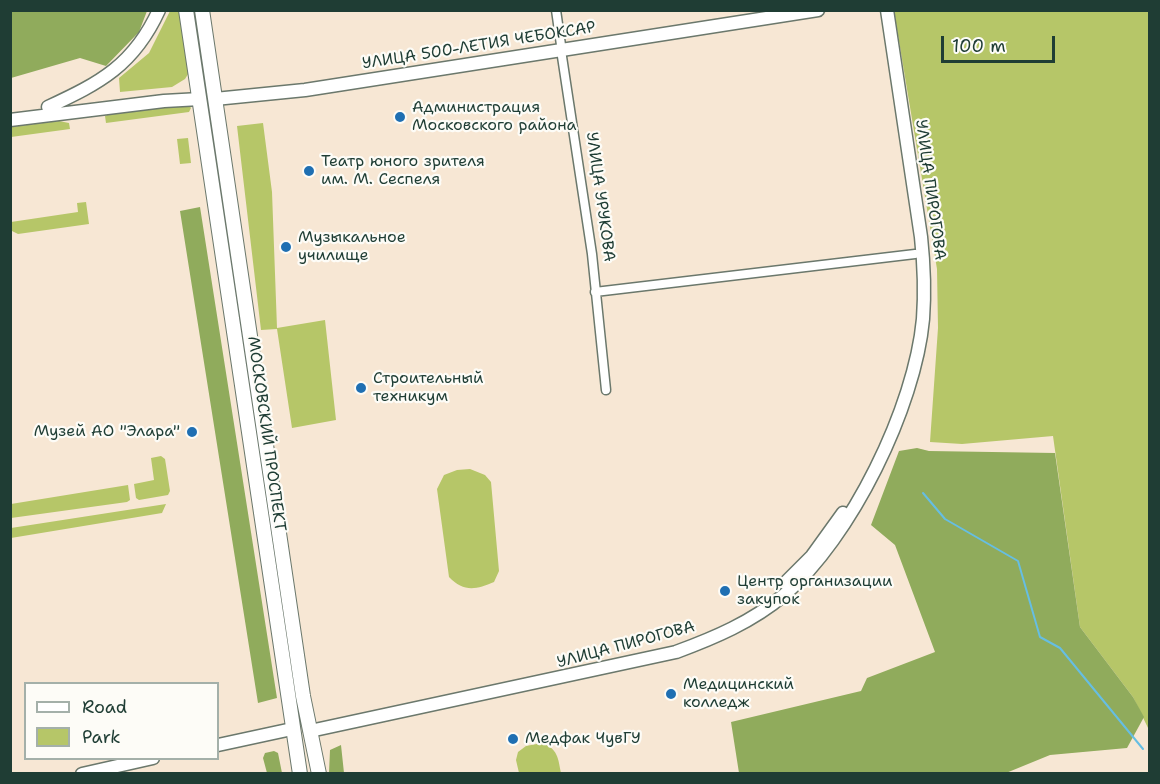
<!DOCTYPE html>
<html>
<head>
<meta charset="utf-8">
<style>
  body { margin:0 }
  #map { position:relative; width:1160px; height:784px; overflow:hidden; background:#f7e7d4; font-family:"Shantell Sans",sans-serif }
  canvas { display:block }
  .frame { position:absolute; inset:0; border:12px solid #1f3d34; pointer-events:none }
  .legend { position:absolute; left:24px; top:682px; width:195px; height:78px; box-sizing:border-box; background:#fdfcf7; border:2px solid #a4b0a9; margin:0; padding:8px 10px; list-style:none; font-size:18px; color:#1f3d34 }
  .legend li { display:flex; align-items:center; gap:12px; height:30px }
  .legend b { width:30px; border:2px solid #a4b0a9 }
  .scale { position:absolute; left:941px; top:36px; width:114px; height:27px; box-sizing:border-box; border:3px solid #1f3d34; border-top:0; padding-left:8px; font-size:18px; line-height:21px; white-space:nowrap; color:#1f3d34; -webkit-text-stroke:4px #fdfcf7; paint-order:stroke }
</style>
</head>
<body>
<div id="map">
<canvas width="1160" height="784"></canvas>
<div class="frame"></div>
<ul class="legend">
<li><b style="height:8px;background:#fff"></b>Road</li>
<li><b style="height:16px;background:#b6c668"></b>Park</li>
</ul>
<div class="scale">100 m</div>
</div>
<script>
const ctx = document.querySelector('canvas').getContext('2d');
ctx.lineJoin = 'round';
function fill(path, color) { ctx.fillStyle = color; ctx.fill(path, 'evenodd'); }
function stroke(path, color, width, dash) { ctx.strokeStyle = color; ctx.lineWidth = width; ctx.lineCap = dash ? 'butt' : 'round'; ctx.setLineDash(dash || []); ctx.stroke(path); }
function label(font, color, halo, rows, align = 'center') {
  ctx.font = font + ' "Shantell Sans",sans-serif'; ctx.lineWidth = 4.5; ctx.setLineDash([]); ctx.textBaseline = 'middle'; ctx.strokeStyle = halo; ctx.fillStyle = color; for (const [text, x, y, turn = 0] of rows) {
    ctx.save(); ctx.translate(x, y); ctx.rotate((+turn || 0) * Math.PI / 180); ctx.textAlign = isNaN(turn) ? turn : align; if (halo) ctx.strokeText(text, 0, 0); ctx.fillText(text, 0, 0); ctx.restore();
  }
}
fill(new Path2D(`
  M 170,11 L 180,11 L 190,71 L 185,79 L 172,87 L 120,92 L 119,78 L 149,53 Z
  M 894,11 L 1149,11 L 1149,730 L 1133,697 L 1080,627 L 1053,436 L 962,444 L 930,442 L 938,328 L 937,269 Z
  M 188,104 L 191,108 L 189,112 L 106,123 L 105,116 L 114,112 Z
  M 209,110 L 211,110 L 301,714 L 298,714 Z
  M 59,121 L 69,123 L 70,129 L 11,137 L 11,127 Z
  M 263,123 L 272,192 L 277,328 L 325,320 L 336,420 L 292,428 L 277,329 L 261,330 L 237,126 Z
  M 188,138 L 191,163 L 180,164 L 177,139 Z
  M 86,202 L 89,224 L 18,234 L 12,231 L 11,222 L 78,212 L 77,203 Z
  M 161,456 L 165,459 L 170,491 L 168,495 L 139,500 L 136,498 L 134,484 L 154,480 L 151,458 Z
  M 470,469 L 485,475 L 491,482 L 499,571 L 494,582 C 476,590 463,592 449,577 L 437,489 L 444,475 L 457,470 Z
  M 128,485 L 130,500 L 127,502 L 11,518 L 11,504 Z
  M 166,504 L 162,513 L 11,538 L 11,528 Z
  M 542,743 C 558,749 558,758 561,773 L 519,773 L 516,760 L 518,752 L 526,746 Z`), '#b6c668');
fill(new Path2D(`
  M 11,10 L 147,10 L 147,11 L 139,32 L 106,66 L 80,58 L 11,78 Z
  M 200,207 L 277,698 L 258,703 L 180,211 Z
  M 917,448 L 929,451 L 1055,453 L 1080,627 L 1133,697 L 1144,717 L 1127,748 L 1050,755 L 1006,773 L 739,773 L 731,722 L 861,691 L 867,678 L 935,652 L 895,545 L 871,525 L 899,451 Z
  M 341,745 L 344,773 L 329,773 L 330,750 Z
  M 274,751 L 278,753 L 282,773 L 267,773 L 263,758 L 265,753 Z`), '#90ab5c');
stroke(new Path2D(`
  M 923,493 L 945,519 L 1018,561 L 1040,637 L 1060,648 L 1143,749`), '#66bee3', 2);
const street = new Path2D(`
  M 556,10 L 561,45
  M 561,50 L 592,254 L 606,390
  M 595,292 L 915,254`);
const secondary = new Path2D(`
  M 215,99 L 305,90 L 818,10
  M 48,107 C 100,83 134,65 159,10
  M 10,120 L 164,101 L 200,99
  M 785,583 L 812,556 L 843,513
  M 310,731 L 676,652 C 714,638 752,622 784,595 C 851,538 915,407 923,319 C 925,292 924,265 921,237 L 887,10
  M 218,745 L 292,729
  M 82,774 L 153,758`);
const primary = new Path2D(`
  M 186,10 L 300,774
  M 202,10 L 303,696 L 319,774`);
stroke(street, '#6b786c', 11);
stroke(secondary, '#6b786c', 15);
stroke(primary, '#6b786c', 16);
stroke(street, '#fff', 8);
stroke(secondary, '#fff', 12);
stroke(primary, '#fff', 14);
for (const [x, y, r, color] of [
  [400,117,6,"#1f6fb2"],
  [309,171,6,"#1f6fb2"],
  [286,247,6,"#1f6fb2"],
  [361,388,6,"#1f6fb2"],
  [192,432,6,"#1f6fb2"],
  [725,591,6,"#1f6fb2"],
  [671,694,6,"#1f6fb2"],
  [513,739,6,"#1f6fb2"]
]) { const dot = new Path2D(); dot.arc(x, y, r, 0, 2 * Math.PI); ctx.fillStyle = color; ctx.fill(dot); stroke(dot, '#fdfcf7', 2); }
label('16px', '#1f3d34', '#fdfcf7', [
  ["УЛИЦА 500-ЛЕТИЯ ЧЕБОКСАР",479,46,-9],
  ["УЛИЦА ПИРОГОВА",930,190,82],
  ["УЛИЦА УРУКОВА",600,197,82],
  ["МОСКОВСКИЙ ПРОСПЕКТ",266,434,82],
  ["УЛИЦА ПИРОГОВА",626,645,-15]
]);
label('16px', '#1f3d34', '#fdfcf7', [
  ["Администрация",412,108],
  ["Московского района",412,126],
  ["Театр юного зрителя",321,162],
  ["им. М. Сеспеля",321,180],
  ["Музыкальное",298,238],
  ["училище",298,256],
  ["Строительный",373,379],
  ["техникум",373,397],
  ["Музей АО \"Элара\"",180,432,"right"],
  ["Центр организации",737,582],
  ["закупок",737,600],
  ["Медицинский",683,685],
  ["колледж",683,703],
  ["Медфак ЧувГУ",525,739]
], 'left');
</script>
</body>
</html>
